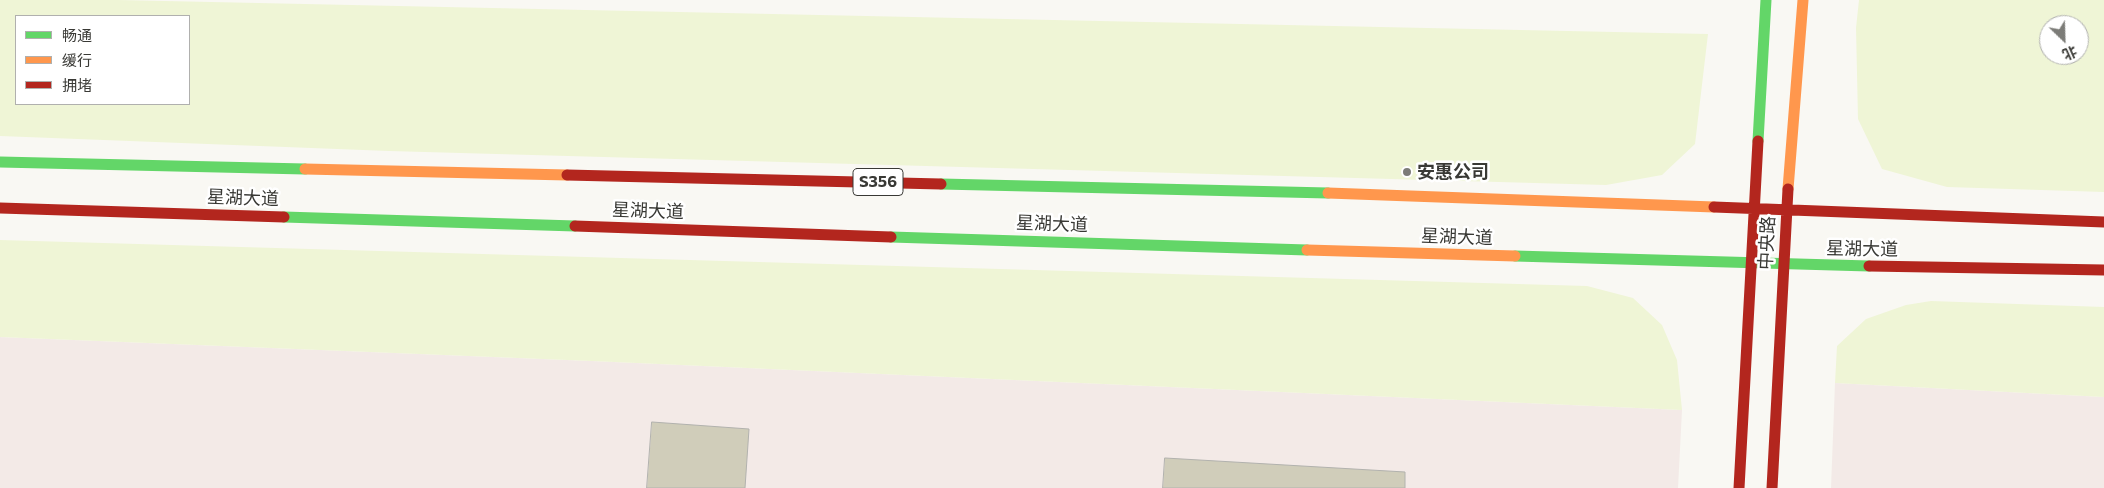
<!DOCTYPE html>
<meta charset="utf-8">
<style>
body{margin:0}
#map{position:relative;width:2104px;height:488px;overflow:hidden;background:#f9f8f3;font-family:Commissioner,"Noto Sans SC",sans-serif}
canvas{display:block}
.legend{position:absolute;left:15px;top:15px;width:175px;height:90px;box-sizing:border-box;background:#fff;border:1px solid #b0b0ae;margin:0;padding:6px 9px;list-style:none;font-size:15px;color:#393935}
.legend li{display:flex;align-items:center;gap:10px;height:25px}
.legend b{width:25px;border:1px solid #b0b0ae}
.north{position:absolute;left:2039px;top:15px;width:50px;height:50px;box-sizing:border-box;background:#fff;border:1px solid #b0b0ae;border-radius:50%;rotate:156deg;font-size:14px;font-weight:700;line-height:20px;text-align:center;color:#393935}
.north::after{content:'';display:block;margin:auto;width:18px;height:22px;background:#7c7c78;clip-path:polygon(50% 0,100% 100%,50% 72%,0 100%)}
</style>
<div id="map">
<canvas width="2104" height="488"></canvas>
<ul class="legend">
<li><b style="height:6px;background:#63d668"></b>畅通</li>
<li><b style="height:6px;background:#ff974d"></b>缓行</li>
<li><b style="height:6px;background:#b3261e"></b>拥堵</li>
</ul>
<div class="north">北</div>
</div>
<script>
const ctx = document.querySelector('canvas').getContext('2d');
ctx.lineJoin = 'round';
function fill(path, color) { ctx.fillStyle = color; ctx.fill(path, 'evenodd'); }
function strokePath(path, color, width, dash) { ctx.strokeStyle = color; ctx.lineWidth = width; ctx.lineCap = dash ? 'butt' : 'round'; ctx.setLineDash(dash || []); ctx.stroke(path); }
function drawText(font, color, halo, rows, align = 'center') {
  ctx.font = font + ' Commissioner,"Noto Sans SC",sans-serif'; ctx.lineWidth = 5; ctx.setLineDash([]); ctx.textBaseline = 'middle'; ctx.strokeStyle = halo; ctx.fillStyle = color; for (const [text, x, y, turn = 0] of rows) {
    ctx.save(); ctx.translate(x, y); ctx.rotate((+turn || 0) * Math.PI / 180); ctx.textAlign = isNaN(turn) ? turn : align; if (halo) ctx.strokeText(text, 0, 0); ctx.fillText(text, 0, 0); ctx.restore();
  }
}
const industrial = new Path2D(`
 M0,337L592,361L1682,410L1678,488H0Z
 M1835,383L2104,397V488H1831Z`);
const green = new Path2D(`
 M0,0H118L1708,34L1695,144L1662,175L1606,185L389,151L0,136ZM189,16V104H16V16Z
 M1859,0H2104V192L1947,187L1882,169L1858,119L1856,28ZM2049,25H2079V55H2049Z
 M0,240L1587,286L1633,298L1662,325L1677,360L1682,410L592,361L0,337Z
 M1931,301L2104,307V397L1835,383L1837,346L1866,319L1906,305Z`);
const building = new Path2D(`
 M652,422L749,429L745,488H647Z
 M1165,458L1405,472V488H1163Z`);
const fast = new Path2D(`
 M1758,141L1766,0
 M0,162L305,169
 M941,184L1328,193
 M284,217L575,226
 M891,237L1307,250
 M1515,256L1869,266`);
const slow = new Path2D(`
 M305,169L567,175
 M1788,189L1803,0
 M1328,193L1714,207
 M1307,250L1515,256`);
const jam = new Path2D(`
 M567,175L941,184
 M1714,207L2104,222
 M0,208L284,217
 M575,226L891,237
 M1869,266L2104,270
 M1739,488L1758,141
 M1772,488L1788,189`);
const markers = [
 [1407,172,5,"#7c7c78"]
];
const shields = [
 [878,182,50]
];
const shieldNames = [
 ["S356",878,182]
];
const poiNames = [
 ["安惠公司",1417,172]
];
const streetNames = [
 ["星湖大道",243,198,2],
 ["星湖大道",648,211,2],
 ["星湖大道",1052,224,2],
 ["星湖大道",1457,237,2],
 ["中央路",1767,243,-87],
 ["星湖大道",1862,249,1]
];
fill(industrial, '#f3eae7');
fill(green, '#eff5d6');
fill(building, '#d0cdba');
strokePath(building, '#b2b2ae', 1);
strokePath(fast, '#63d668', 11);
strokePath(slow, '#ff974d', 11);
strokePath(jam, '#b3261e', 11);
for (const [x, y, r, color] of markers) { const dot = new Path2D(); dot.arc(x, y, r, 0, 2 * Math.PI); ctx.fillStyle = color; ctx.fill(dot); strokePath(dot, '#fff', 2); }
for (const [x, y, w] of shields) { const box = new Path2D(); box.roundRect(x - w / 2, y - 13.5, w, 27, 4); ctx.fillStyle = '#fff'; ctx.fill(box); strokePath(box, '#393935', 1); }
drawText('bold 16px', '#393935', null, shieldNames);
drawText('bold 18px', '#393935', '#fff', poiNames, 'left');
drawText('18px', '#393935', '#fff', streetNames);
</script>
